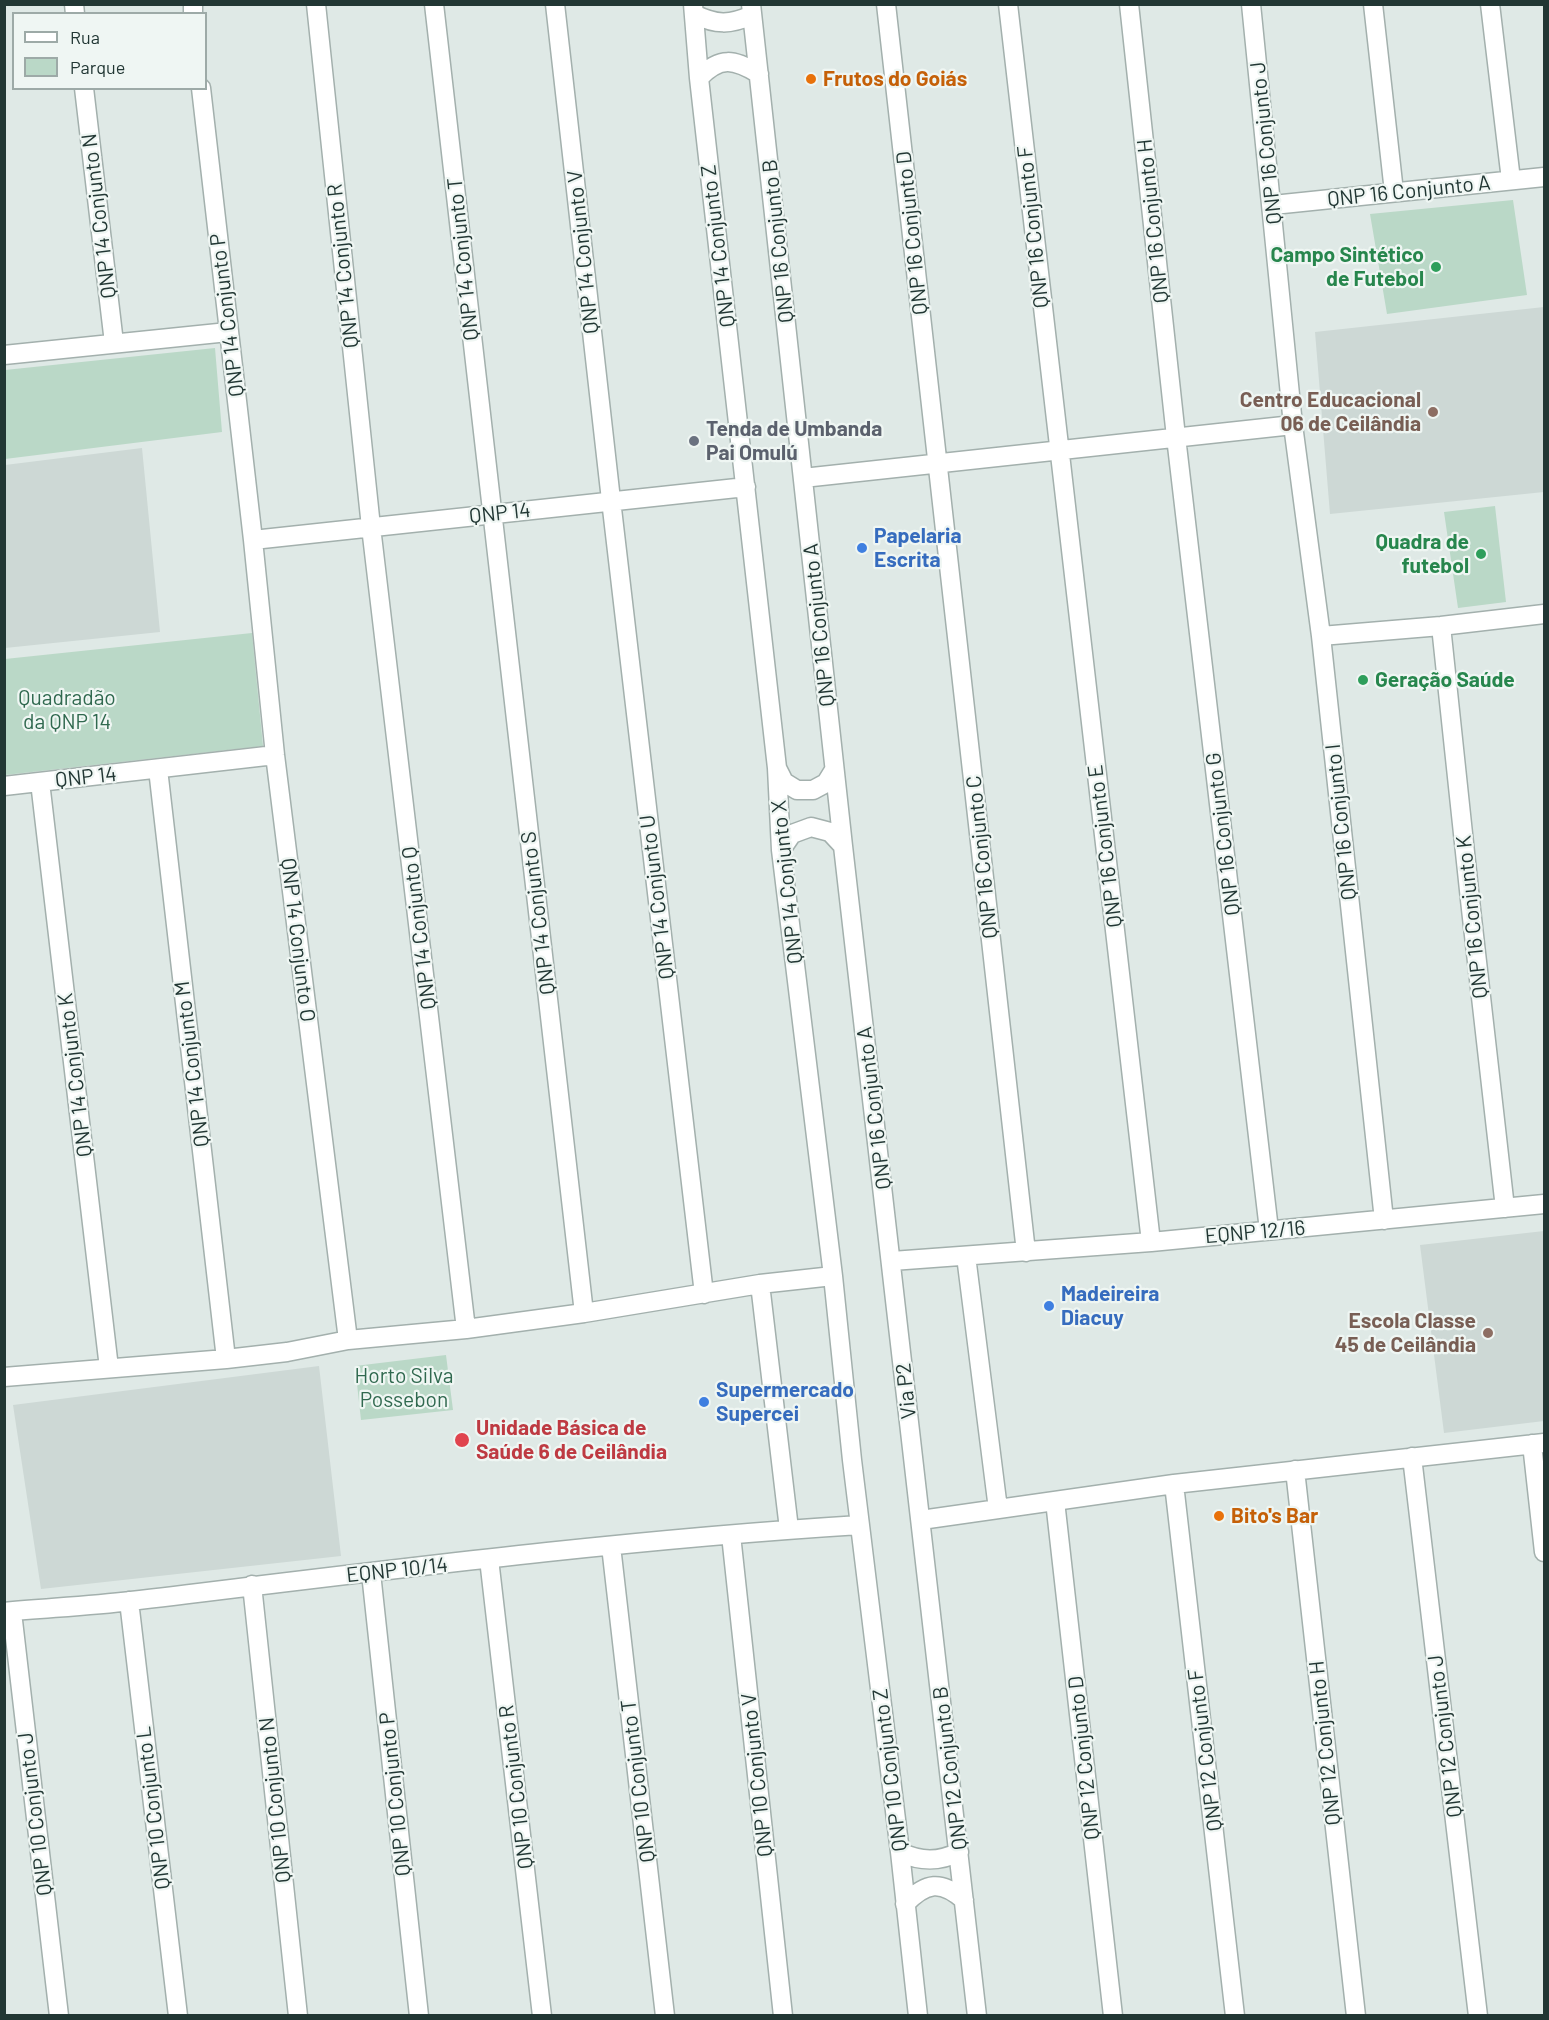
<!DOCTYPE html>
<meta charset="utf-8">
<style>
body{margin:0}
#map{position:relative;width:1549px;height:2020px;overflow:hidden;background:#dfe9e6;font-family:Barlow,sans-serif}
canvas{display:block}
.frame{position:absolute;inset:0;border:6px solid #223734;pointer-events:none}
.legend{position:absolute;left:12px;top:12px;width:195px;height:78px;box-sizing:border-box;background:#eff6f3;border:2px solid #9daaa7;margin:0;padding:8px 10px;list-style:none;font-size:18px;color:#223734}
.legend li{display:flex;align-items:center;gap:12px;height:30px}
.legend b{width:30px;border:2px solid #9daaa7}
</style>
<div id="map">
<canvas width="1549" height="2020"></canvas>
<div class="frame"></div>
<ul class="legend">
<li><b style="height:8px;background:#fff"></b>Rua</li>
<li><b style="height:16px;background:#bad8c7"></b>Parque</li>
</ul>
</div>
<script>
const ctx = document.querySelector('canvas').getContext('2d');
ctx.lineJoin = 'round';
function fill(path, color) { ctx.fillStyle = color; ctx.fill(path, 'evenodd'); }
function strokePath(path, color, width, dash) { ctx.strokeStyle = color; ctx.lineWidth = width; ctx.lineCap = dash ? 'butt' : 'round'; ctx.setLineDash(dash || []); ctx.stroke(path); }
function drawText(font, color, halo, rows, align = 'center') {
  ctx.font = font + ' Barlow,sans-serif'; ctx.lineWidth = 4.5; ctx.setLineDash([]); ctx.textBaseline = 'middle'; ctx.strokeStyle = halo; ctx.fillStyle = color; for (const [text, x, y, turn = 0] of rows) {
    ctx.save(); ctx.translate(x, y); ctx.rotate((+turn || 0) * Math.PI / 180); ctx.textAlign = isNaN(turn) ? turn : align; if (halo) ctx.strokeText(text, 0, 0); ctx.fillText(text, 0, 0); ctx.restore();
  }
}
const built = new Path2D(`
 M1544,307V492L1330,514L1315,332Z
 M142,448L160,632L5,648V465Z
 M1544,1231V1421L1444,1433L1420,1245Z
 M319,1366L341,1556L41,1589L13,1405Z`);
const green = new Path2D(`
 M1513,200L1527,295L1387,314L1370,214Z
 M215,348L222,432L5,459V370Z
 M1495,506L1506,602L1458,608L1444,512Z
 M252,633L263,746L5,775V659Z
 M446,1355L453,1410L361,1420L355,1366Z`);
const minor = new Path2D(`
 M74,4L75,14
 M193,4V14
 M316,4L371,527L466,1329
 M434,4L584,1313
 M555,4L611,500L704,1294
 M693,4L699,78L777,768L781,850L833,1276L852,1460L900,1852L918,2016
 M751,4L843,846L977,2016
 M886,4L1026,1252
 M1008,4L1151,1242
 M1129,4L1176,437L1269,1230
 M1251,4L1293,425L1321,636L1384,1220
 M1373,4L1394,192
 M1490,4L1511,180
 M694,14C716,25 730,25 752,15
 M699,78C720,56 734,59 759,74
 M84,88L114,343
 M201,88L253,540L275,755L348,1340
 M1273,205L1544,177
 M4,355L228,332
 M803,478L1293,425
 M253,540L746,487
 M1441,626L1471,909L1505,1208
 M1321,636L1441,626L1544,614
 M777,768L784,782L797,790H813L826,783L834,770
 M158,769L226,1359
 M40,782L109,1368
 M4,786L275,755
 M781,850L792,834L811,827L830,832L843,846
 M966,1256L998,1509
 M892,1261L1151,1242L1544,1204
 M760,1284L789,1529
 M4,1377L226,1359L287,1352L348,1340L466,1329L584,1313L760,1284L833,1276
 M1532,1444L1544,1552
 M1412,1457L1478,2016
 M1295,1470L1356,2016
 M1174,1484L1235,2016
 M1055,1501L1113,2016
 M921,1520L1174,1484L1544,1443
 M731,1535L783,2016
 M611,1546L665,2016
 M489,1559L542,2016
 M371,1573L419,2016
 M252,1585L298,2016
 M129,1601L178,2016
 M4,1612C46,1608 89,1606 131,1601C373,1572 616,1540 860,1525
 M12,1612L59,2016
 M900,1852C921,1862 939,1862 959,1852
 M905,1904C926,1882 941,1880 964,1900`);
const markers = [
 [811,79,6,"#e8710a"],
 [1436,267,6,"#2e9e5b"],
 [1433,412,6,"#8d6e63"],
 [694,441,6,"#6b7280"],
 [862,548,6,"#3f7fe0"],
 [1481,554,6,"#2e9e5b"],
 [1363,680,6,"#2e9e5b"],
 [1049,1306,6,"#3f7fe0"],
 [1488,1333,6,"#8d6e63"],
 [704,1402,6,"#3f7fe0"],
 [462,1440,8,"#e0444e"],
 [1219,1516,6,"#e8710a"]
];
const foodNames = [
 ["Frutos do Goiás",823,79],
 ["Bito's Bar",1231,1516]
];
const streetNames = [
 ["QNP 16 Conjunto J",1266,143,-96],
 ["QNP 16 Conjunto A",1409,191,-6],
 ["QNP 14 Conjunto N",99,216,-97],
 ["QNP 16 Conjunto H",1153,221,-96],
 ["QNP 16 Conjunto F",1033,227,-96],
 ["QNP 16 Conjunto D",912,233,-96],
 ["QNP 16 Conjunto B",778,241,-96],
 ["QNP 14 Conjunto Z",718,246,-97],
 ["QNP 14 Conjunto V",583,252,-96],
 ["QNP 14 Conjunto T",463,259,-96],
 ["QNP 14 Conjunto R",343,266,-96],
 ["QNP 14 Conjunto P",227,315,-97],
 ["QNP 14",500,513,-6],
 ["QNP 16 Conjunto A",819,625,-96],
 ["QNP 14",86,777,-6],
 ["QNP 16 Conjunto I",1341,822,-96],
 ["QNP 16 Conjunto G",1223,834,-97],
 ["QNP 16 Conjunto E",1105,846,-97],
 ["QNP 16 Conjunto C",982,857,-96],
 ["QNP 14 Conjunto X",787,882,-96],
 ["QNP 14 Conjunto U",657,897,-97],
 ["QNP 14 Conjunto S",538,913,-97],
 ["QNP 16 Conjunto K",1472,917,-96],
 ["QNP 14 Conjunto Q",419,928,-97],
 ["QNP 14 Conjunto O",298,940,83],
 ["QNP 14 Conjunto M",192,1064,-97],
 ["QNP 14 Conjunto K",75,1075,-97],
 ["QNP 16 Conjunto A",874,1108,-97],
 ["EQNP 12/16",1255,1232,-5],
 ["Via P2",906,1391,-96],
 ["EQNP 10/14",397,1570,-6],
 ["QNP 12 Conjunto J",1445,1736,-97],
 ["QNP 12 Conjunto H",1325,1743,-96],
 ["QNP 12 Conjunto F",1205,1750,-97],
 ["QNP 12 Conjunto D",1084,1758,-96],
 ["QNP 12 Conjunto B",950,1768,-97],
 ["QNP 10 Conjunto Z",890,1770,-97],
 ["QNP 10 Conjunto V",757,1775,-96],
 ["QNP 10 Conjunto T",638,1781,-97],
 ["QNP 10 Conjunto R",516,1787,-97],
 ["QNP 10 Conjunto P",395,1794,-96],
 ["QNP 10 Conjunto N",275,1800,-96],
 ["QNP 10 Conjunto L",153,1808,-97],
 ["QNP 10 Conjunto J",35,1814,-97]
];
const leisureNames = [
 ["Campo Sintético",1424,255],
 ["de Futebol",1424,279],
 ["Quadra de",1469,542],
 ["futebol",1469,566],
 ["Geração Saúde",1375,680,"left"]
];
const educationNames = [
 ["Centro Educacional",1421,400],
 ["06 de Ceilândia",1421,424],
 ["Escola Classe",1476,1321],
 ["45 de Ceilândia",1476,1345]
];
const worshipNames = [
 ["Tenda de Umbanda",706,429],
 ["Pai Omulú",706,453]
];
const shopNames = [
 ["Papelaria",874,536],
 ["Escrita",874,560],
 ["Madeireira",1061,1294],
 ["Diacuy",1061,1318],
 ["Supermercado",716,1390],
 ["Supercei",716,1414]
];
const parkNames = [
 ["Quadradão",67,698],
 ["da QNP 14",67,722],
 ["Horto Silva",404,1376],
 ["Possebon",404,1400]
];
const healthNames = [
 ["Unidade Básica de",476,1428],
 ["Saúde 6 de Ceilândia",476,1452]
];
fill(built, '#cdd8d5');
fill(green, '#bad8c7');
strokePath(minor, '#a3b0ad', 21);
strokePath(minor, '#fff', 18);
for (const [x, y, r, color] of markers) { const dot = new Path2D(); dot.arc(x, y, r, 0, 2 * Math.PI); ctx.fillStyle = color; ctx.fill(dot); strokePath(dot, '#eff6f3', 2); }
drawText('bold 21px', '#c56008', '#eff6f3', foodNames, 'left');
drawText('21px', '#223734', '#eff6f3', streetNames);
drawText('bold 21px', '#27864d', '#eff6f3', leisureNames, 'right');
drawText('bold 21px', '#785e54', '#eff6f3', educationNames, 'right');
drawText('bold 21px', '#5b616d', '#eff6f3', worshipNames, 'left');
drawText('bold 21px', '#366cbe', '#eff6f3', shopNames, 'left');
drawText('21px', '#30694f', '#eff6f3', parkNames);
drawText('bold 21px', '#be3a42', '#eff6f3', healthNames, 'left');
</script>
